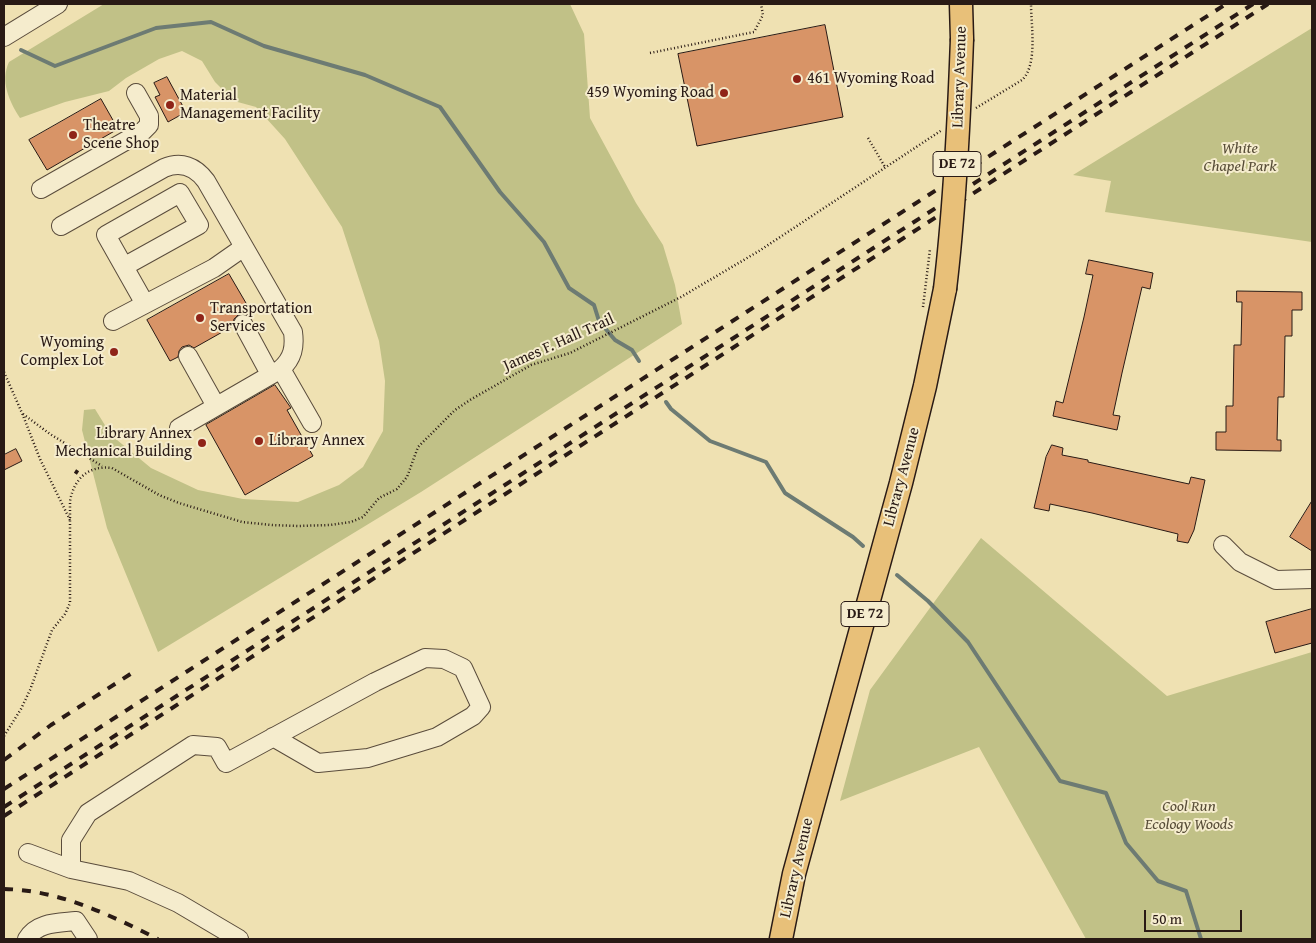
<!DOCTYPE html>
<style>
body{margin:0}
#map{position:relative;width:1316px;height:943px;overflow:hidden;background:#efe1b2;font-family:"Gentium Book Plus",serif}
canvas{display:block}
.frame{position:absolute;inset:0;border:5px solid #291a15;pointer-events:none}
.scale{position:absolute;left:1144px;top:910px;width:98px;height:22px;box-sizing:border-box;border:2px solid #291a15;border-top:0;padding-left:6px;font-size:15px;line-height:18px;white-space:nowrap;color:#291a15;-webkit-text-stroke:4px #f5eccd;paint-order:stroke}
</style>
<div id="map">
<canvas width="1316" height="943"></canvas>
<div class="frame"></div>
<div class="scale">50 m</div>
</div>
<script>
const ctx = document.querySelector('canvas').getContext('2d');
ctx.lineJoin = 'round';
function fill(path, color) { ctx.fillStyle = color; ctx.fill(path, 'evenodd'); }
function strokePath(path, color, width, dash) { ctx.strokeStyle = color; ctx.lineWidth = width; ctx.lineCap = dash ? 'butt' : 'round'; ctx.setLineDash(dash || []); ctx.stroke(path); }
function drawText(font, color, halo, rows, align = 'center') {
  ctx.font = font + ' "Gentium Book Plus",serif'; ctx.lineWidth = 4; ctx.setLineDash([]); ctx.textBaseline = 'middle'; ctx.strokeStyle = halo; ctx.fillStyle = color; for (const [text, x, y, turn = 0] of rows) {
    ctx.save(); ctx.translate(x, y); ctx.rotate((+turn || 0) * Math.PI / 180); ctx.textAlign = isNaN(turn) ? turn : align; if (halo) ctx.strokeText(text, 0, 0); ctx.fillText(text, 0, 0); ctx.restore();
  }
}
const green = new Path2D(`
 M104,4H570L584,34L590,118L636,203L663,245L675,285L682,324L421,492L158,652L107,528L82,430L84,410L95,409L111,435L151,468L198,490L243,499L298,502L339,485L363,467L383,431L385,381L379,341L342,227L285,139L256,107L234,101L215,82L202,61L182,51L159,59L126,78L109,91L65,102L20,118C9,101 0,81 9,62Z
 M1312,28V242L1105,212L1111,181L1073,175Z
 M981,538L1167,696L1312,652V939H1086L979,747L840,801L870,690Z`);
const stream = new Path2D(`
 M21,50L55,66L156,28L211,22L264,46L365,75L440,107L500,192L544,242L569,288L594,305L599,321L615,340L632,350L639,361
 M666,402L671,409L710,441L766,462L785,493L853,537L863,546
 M897,575L928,601L968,642L1060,781L1106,793L1126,843L1158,881L1186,891L1201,939`);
const building = new Path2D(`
 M825,25L843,117L697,146L678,54Z
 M167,77L186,112L168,122L155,97L160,95L154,83Z
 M101,99L118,129L47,170L29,140Z
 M1089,260L1153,273L1150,289L1142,287L1122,373L1113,415L1120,416L1117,430L1053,416L1056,401L1063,403L1084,317L1093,275L1086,274Z
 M229,274L253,315L250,316L244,313L238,315L234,319L233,326L194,348L189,345L182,347L179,351L178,357L170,361L147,320Z
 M1237,291L1302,292V310H1292V336H1285L1284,397H1278L1277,440H1281V451L1216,450V432H1226V406H1233L1234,345H1241L1242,302H1237Z
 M275,385L291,408L287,410L313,456L245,495L206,425Z
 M1052,445L1063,448L1062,455L1088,460V462L1189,484L1191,477L1205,480L1194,530L1188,543L1177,541L1178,534L1092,513L1050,504L1049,511L1034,508L1046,457Z
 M16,449L22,461L4,470V455Z
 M1312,501V551L1290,537Z
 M1312,609V643L1275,653L1266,622Z`);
const path = new Path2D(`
 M650,53L754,32L763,15L761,4
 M976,108L1022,80C1038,65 1031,25 1031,4
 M868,138L885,167
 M4,372L22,413L40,459L70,520
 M23,414L50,434L102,466
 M4,736L21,709L30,690L52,630L65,614L70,603V501C74,479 88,465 112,468L159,495L179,503L242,522L272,525L298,526L330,525L351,522L363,517L379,498L397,489L407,477L418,447L455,410L470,400L531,365L570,353L681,297L759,251L942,130`);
const minor = new Path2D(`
 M4,37L58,4
 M41,189L143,131L149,125V116L136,93
 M61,226L164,168C181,161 195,166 206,181L293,332C295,347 293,358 281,369L179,428
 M125,266L199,225L180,193L106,235L145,304
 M113,321L214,268L244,247
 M243,324L270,374
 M188,356L216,406
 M281,369L312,423
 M1223,545L1240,562L1276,580L1312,579
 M28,853L71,869L129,881L178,903L239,939
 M71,869V840L88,813L193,745L217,747L226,763L375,682L425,658L444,659L463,668L481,707L473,716L437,737L368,758L318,763L273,737
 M27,939C37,922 58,923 76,921L88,939`);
const major = new Path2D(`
 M961,4L962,39
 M781,939L794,874L901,483L925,386L945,289`);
const rail = new Path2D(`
 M75,471L78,473
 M4,760L51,725L132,673
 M4,789L1226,4
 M4,807L1253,4
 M4,816L1268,4
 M4,889C59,890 110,915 158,939`);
const pathBridge = new Path2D(`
 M923,307L930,249`);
const majorBridge = new Path2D(`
 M945,289C955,206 959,122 962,39`);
const markers = [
 [797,79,5,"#8f2418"],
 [724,93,5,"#8f2418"],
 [170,105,5,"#8f2418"],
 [73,135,5,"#8f2418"],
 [200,318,5,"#8f2418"],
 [114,352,5,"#8f2418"],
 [259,441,5,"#8f2418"],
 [202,443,5,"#8f2418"]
];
const shields = [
 [957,164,48],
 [865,614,48]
];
const shieldNames = [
 ["DE 72",957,164],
 ["DE 72",865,614]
];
const streetNames = [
 ["Library Avenue",960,77,-88],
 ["James F. Hall Trail",559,343,-24],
 ["Library Avenue",902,477,-75],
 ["Library Avenue",797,868,-77]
];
const poiNames = [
 ["461 Wyoming Road",807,79],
 ["459 Wyoming Road",714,93,"right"],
 ["Material",180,96],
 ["Management Facility",180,114],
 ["Theatre",83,126],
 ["Scene Shop",83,144],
 ["Transportation",210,309],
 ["Services",210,327],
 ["Wyoming",104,343,"right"],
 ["Complex Lot",104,361,"right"],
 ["Library Annex",192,434,"right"],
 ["Mechanical Building",192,452,"right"],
 ["Library Annex",269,441]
];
const parkNames = [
 ["White",1240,149],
 ["Chapel Park",1240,167],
 ["Cool Run",1189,807],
 ["Ecology Woods",1189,825]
];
fill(green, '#c1c187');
strokePath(stream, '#6d7b73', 4);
fill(building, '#d89467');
strokePath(building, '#291a15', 1);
strokePath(minor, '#5a4c3c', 20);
strokePath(major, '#291a15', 25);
strokePath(path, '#291a15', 2.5, [1, 2.5]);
strokePath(minor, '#f5eccd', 18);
strokePath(major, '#e8c079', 22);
strokePath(rail, '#291a15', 4, [9, 9]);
strokePath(majorBridge, '#291a15', 25, []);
strokePath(pathBridge, '#291a15', 2.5, [1, 2.5]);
strokePath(majorBridge, '#e8c079', 22);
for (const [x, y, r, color] of markers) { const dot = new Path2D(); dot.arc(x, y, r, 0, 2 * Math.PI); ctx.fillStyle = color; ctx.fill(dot); strokePath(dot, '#f5eccd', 2); }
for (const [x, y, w] of shields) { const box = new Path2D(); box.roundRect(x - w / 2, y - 12.5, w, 25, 4); ctx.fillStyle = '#f5eccd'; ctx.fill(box); strokePath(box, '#291a15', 1); }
drawText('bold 15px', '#291a15', null, shieldNames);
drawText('16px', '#291a15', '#f5eccd', streetNames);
drawText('16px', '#291a15', '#f5eccd', poiNames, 'left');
drawText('italic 16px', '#574c37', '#f5eccd', parkNames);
</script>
